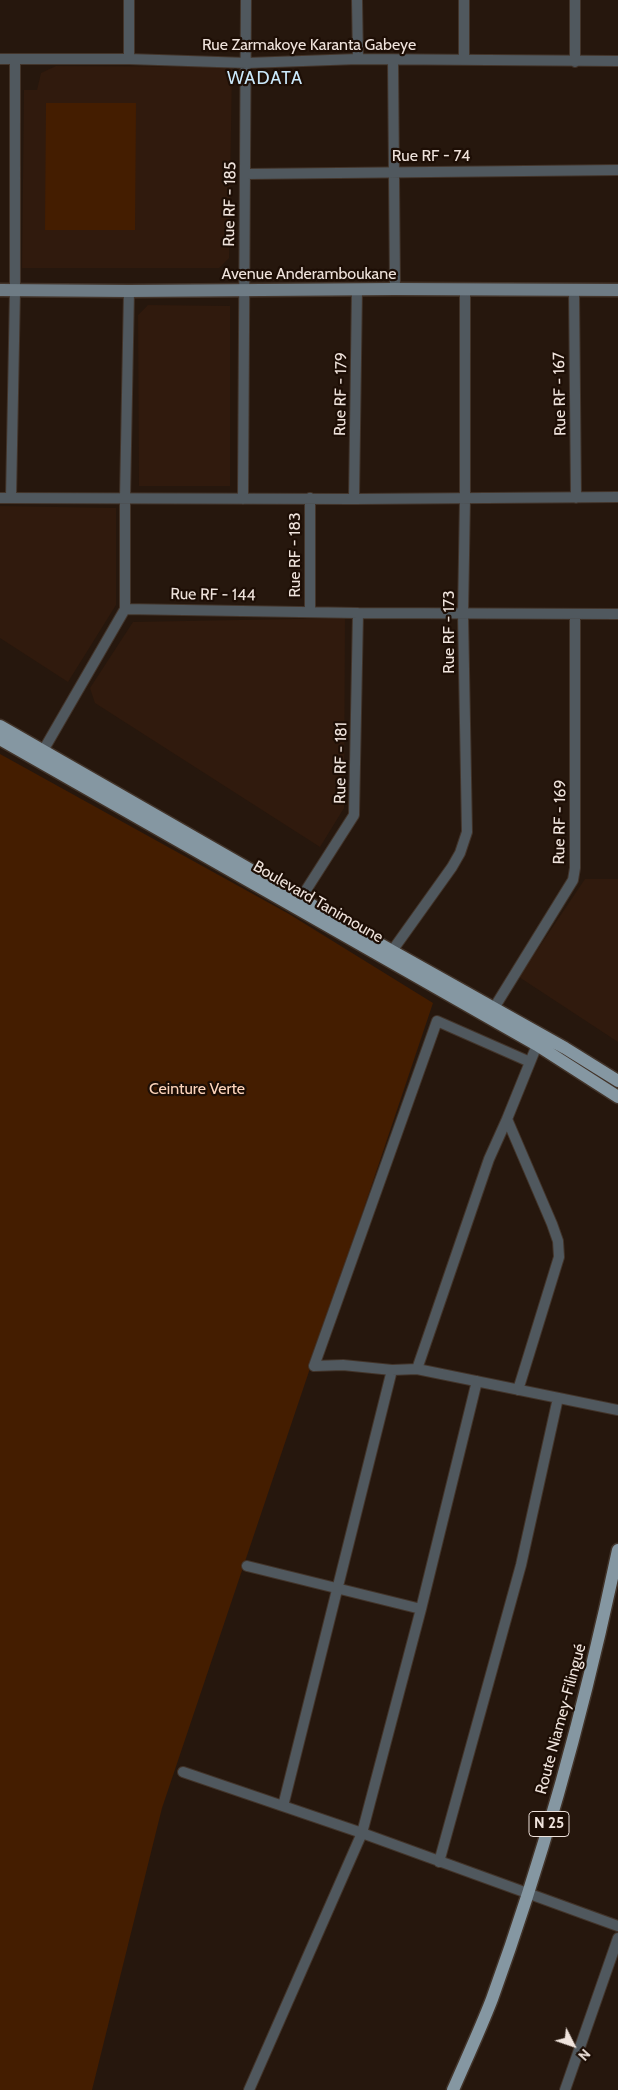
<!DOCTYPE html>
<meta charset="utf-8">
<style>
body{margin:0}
#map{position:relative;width:618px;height:2090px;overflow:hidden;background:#26170d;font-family:Cabin,sans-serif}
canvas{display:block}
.north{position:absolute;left:548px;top:2020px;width:50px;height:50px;-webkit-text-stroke:4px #1d0e05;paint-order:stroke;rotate:131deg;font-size:14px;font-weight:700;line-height:20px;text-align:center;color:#efe3dc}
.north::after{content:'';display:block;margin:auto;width:18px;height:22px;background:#efe3dc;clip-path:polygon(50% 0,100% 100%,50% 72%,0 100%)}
</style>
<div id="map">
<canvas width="618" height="2090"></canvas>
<div class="north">N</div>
</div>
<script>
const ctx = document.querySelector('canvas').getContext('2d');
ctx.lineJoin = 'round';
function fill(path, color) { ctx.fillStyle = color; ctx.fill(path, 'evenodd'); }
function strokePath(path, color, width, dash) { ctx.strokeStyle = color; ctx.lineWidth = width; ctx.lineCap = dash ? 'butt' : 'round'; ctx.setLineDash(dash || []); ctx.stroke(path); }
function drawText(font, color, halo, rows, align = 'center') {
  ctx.font = font + ' Cabin,sans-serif'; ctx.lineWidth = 4.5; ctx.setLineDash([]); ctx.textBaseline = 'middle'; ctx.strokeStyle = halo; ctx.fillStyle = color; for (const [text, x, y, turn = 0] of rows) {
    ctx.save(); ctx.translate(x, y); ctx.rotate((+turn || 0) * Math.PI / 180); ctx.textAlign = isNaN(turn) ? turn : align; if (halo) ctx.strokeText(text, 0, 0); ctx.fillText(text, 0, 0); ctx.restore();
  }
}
const built = new Path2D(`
 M56,66L232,67L229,258L219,268H22L24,90H37L41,73Z
 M148,305L230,306V486H139L138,315Z
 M0,506L116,508V605L68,682L0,638Z
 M345,618L344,808L320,847L95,703L90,688L133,622Z
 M585,879H618V1042L519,977Z`);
const green = new Path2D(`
 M46,103H136L135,230H45Z
 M0,754L289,914L433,1003L162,1808L92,2090H0Z`);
const street = new Path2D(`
 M129,0V59
 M357,0L358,59
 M575,0V62
 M0,59H129L247,63L358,59L618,61
 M393,60L395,289
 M464,60V0
 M245,174L618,170
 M574,290L576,498
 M129,291L125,498V609L358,613L618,614
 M0,498L354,499L618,497
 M11,498L15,290V59
 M310,498V612
 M243,499L246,0
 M354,499L357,289
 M40,756L125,609
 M301,898L354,815L358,613
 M392,951L452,867L460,853L467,832L463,614L465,498V289
 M494,1008L573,880L575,868V614
 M530,1062L437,1021L314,1366L343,1365L392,1370L417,1369L618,1410
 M507,1119L552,1224L558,1241L559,1257L518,1390
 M417,1369L489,1159L507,1119L537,1045
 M247,1566L421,1609
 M183,1772L362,1833L618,1926
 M283,1806L392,1370
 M439,1862L521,1565L558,1398
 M249,2090L362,1833L421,1609L477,1381
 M565,2090L618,1938`);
const secondary = new Path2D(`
 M0,290L129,291L395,289L618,290`);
const primary = new Path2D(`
 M0,726L392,951L565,1048L618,1081
 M0,739L537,1045L618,1097
 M453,2090C466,2060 480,2030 492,1999C545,1853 586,1703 618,1550`);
const shields = [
 [549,1824,40]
];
const shieldNames = [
 ["N 25",549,1824]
];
const streetNames = [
 ["Rue Zarmakoye Karanta Gabeye",309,45],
 ["Rue RF - 74",431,156],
 ["Rue RF - 185",230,204,-89],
 ["Avenue Anderamboukane",309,274],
 ["Rue RF - 179",341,394,-89],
 ["Rue RF - 167",560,394,-91],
 ["Rue RF - 183",295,555,-90],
 ["Rue RF - 144",213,595,1],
 ["Rue RF - 173",449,632,-90],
 ["Rue RF - 181",341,763,-89],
 ["Rue RF - 169",560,822,-89],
 ["Boulevard Tanimoune",318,902,30],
 ["Route Niamey-Filingué",561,1719,-75]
];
const parkNames = [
 ["Ceinture Verte",197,1089]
];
const neighbourhoodNames = [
 ["WADATA",265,79]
];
fill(built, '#301a0d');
fill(green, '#441d00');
strokePath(street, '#42342a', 12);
strokePath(secondary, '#42342a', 15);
strokePath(primary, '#42342a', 15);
strokePath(street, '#50585e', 10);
strokePath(secondary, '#6e7b84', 12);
strokePath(primary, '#8597a2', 12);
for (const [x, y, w] of shields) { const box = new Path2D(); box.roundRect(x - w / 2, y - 12.5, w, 25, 4); ctx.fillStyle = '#1d0e05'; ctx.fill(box); strokePath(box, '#efe3dc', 1); }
drawText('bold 15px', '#efe3dc', null, shieldNames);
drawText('16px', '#efe3dc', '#1d0e05', streetNames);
drawText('16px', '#fdd4bb', '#1d0e05', parkNames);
ctx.letterSpacing = '1px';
drawText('18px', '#cbe9fb', '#1d0e05', neighbourhoodNames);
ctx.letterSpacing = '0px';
</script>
